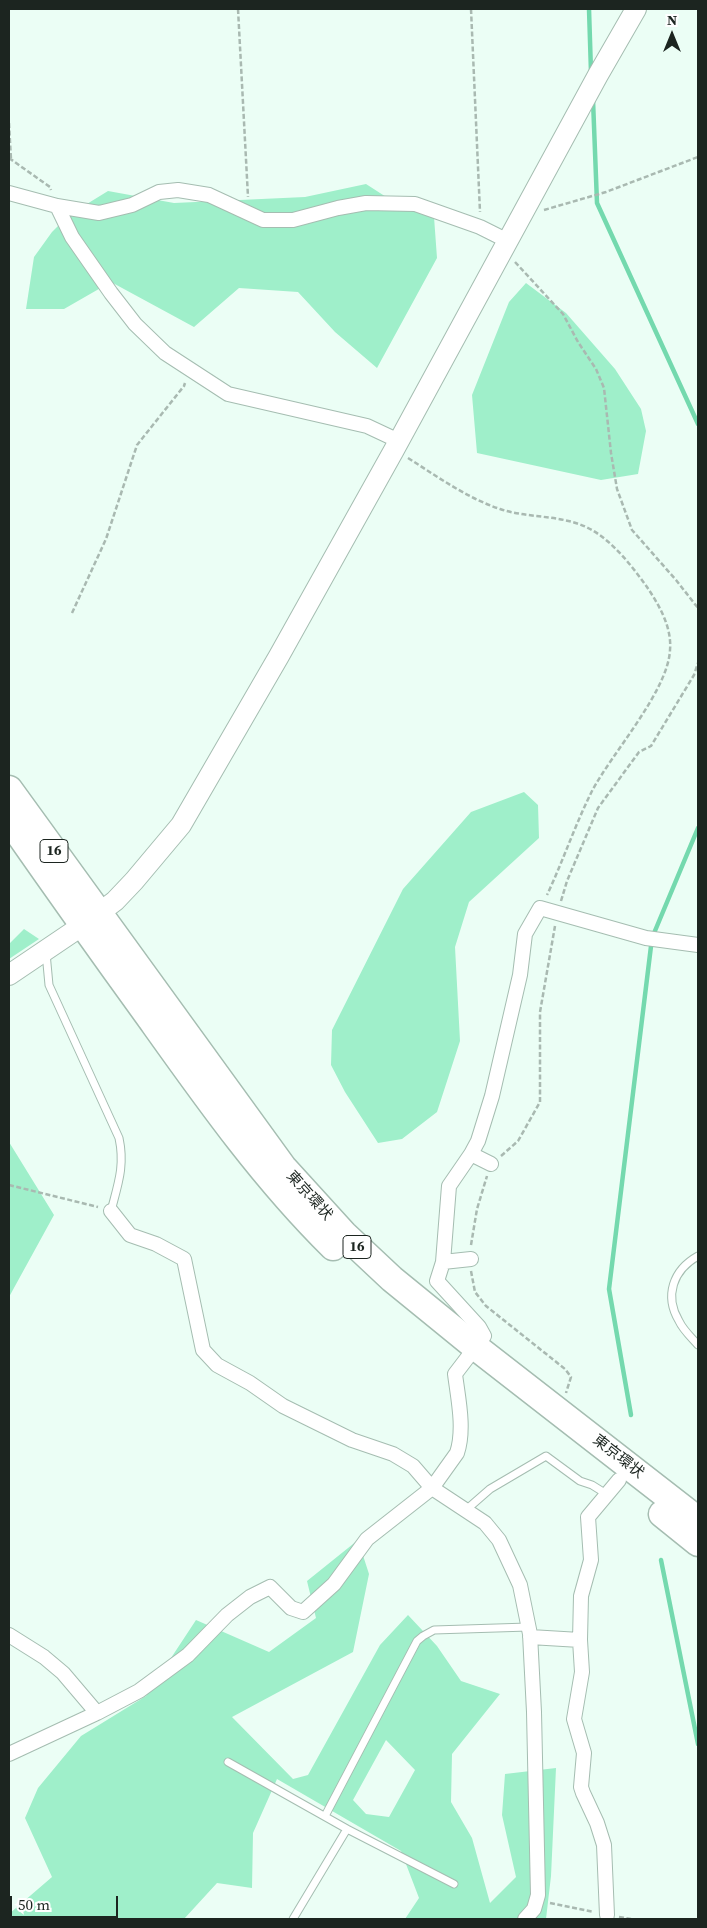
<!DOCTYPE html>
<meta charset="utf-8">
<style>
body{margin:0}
#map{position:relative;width:707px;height:1928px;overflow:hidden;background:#ebfef5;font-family:"Source Serif 4",serif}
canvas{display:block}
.frame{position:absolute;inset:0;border:10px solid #1c2520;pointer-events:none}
.north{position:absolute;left:647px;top:10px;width:50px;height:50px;-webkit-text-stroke:4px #fff;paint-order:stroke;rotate:0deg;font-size:14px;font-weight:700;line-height:20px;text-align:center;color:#1c2520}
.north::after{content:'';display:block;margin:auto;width:18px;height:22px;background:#1c2520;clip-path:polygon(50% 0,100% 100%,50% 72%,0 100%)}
.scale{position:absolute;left:10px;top:1896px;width:108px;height:22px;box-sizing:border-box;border:2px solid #1c2520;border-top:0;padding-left:6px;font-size:15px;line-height:18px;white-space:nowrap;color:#1c2520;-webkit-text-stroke:4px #fff;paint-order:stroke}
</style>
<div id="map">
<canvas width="707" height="1928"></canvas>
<div class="frame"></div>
<div class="north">N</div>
<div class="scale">50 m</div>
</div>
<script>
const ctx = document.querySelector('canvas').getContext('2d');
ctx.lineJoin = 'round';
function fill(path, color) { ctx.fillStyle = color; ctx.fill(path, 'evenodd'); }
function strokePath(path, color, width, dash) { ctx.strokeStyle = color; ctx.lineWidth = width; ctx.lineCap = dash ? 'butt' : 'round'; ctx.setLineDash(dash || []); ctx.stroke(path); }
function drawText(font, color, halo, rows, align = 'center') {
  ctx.font = font + ' "Source Serif 4","Noto Sans JP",serif'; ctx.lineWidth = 4; ctx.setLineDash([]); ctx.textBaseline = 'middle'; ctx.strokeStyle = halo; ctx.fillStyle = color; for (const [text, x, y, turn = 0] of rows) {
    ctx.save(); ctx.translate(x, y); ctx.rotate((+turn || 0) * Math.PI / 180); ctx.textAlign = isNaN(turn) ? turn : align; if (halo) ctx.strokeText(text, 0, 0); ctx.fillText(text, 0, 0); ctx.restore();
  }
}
const green = new Path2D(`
 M366,184L394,202L434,217L437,258L377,368L335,332L298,292L239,288L194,327L111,282L64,309H26L34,257L52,232L69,215L108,191L174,203L305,197Z
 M526,283L566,313L615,369L641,409L646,431L638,474L601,480L477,453L472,395L509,302Z
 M524,792L538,805L539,838L469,902L455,947L460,1041L437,1112L402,1139L378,1143L345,1092L331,1065L332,1030L403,889L471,812Z
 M24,929L39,939L9,959V944Z
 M9,1142L54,1215L9,1297Z
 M358,1540L369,1574L353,1652L232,1717L293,1779L308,1775L380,1645L408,1615L437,1646L461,1681L500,1694L452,1754L451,1802L472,1838L490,1903L516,1877L502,1815L505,1774L556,1768L551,1876L546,1919H405L419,1898L401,1851L277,1779L253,1833L252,1888L217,1883L184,1919H9V1914L52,1877L25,1818L38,1788L81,1736L146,1696L196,1620L269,1652L316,1618L307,1581ZM386,1740L415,1770L389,1817L366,1814L353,1800Z`);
const stream = new Path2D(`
 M589,9L591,72
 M593,100L597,203L698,424
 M631,1415L609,1289L652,938L698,828
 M661,1560L698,1744`);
const path = new Path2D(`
 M238,9L248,197
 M471,9L480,212
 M9,123L11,159
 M9,158L50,187L51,190
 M544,210L606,192L698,157
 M515,262L563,314L578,342L596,369L604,388L611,453L617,489L632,530L676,580L698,608
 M408,458C438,477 467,498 500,509C530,519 564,514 592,530C614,543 632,566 647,587C659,605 672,627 670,650C668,691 612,753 592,791C575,825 563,861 547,895
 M72,613L106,539L137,445L184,386L185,383
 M561,901L567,881L598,808L639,752L651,746L694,675L698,663
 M501,1156L518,1141L540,1102V1012L555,926
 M9,1185L98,1207
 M471,1245L477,1209L487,1176
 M471,1271L475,1292L486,1306L565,1369L571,1377L566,1393
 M550,1903L594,1912
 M619,1917L631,1919`);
const lane = new Path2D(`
 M46,953L49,985L119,1138C125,1166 118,1184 111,1211
 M698,1256C673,1270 664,1296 679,1321C683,1330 692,1338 698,1345
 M466,1510L490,1489L546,1456L580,1481L592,1485L608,1495
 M228,1762L347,1829L454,1884
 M325,1816L417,1641L423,1636L434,1630L528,1627
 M293,1919L347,1829`);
const street = new Path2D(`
 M9,193L57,206L72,237L111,293L135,324L165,353L228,394L367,426L399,441
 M57,206L99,213L132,205L159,192L178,190L209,195L263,220H293L338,208L366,203L415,204L480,227L508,241
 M471,1154L491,1164
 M111,1211L130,1235L156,1244L184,1259L203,1350L217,1365L250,1383L283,1406L352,1440L393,1454L413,1466L432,1488L485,1523L499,1540L520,1585L530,1634L534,1712L538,1895L534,1909L525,1919
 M443,1262L449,1186L471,1154L478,1141L492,1096L520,975L525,934L540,908L646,938L698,945
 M9,1635L44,1657L63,1673L97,1713
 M530,1637L580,1640
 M9,1754L97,1713L139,1691L188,1655L227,1615L250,1597L270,1587L291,1608L303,1612L334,1584L367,1539L432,1488L457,1453C465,1429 458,1398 455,1374L484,1336L479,1327L437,1281L443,1262L471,1259
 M607,1915L604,1845L597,1823L583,1793L581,1787L584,1753L574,1719L582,1672L580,1640L581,1596L591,1560L588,1517L619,1480`);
const secondary = new Path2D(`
 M9,975L83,925L115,901L134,881L181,825L279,656L394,450L598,75L636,9`);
const highway = new Path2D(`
 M9,789L283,1167L344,1234L392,1279L473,1345L698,1520
 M9,820C55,886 102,952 149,1017C206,1097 263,1178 333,1247
 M662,1514L698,1543`);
const shields = [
 [54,851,28],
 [357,1247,28]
];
const shieldNames = [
 ["16",54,851],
 ["16",357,1247]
];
const streetNames = [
 ["東京環状",309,1196,48],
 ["東京環状",618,1457,38]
];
fill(green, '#9fefca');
strokePath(stream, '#74d9ae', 4.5);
strokePath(lane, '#a5bdb1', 9);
strokePath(street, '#a5bdb1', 16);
strokePath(secondary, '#a5bdb1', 22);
strokePath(highway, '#a5bdb1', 29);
strokePath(path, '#a9b9b1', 2.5, [5, 2.5]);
strokePath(lane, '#fff', 7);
strokePath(street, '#fff', 14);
strokePath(secondary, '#fff', 20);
strokePath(highway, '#fff', 26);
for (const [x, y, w] of shields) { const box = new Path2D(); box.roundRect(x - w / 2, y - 11.5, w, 23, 4); ctx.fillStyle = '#fff'; ctx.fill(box); strokePath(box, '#1c2520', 1); }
drawText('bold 14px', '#1c2520', null, shieldNames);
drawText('15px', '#1c2520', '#fff', streetNames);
</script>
